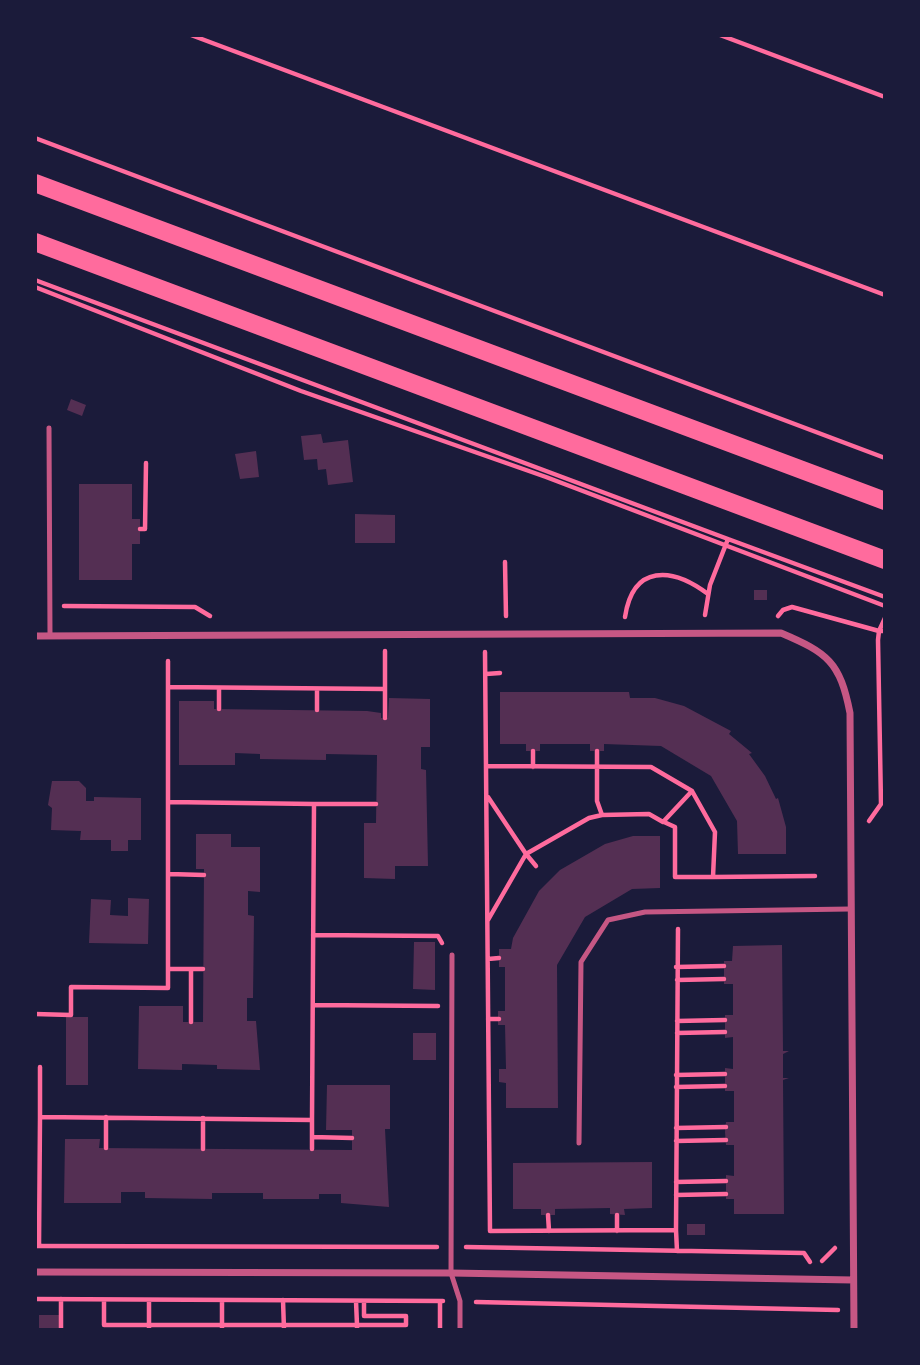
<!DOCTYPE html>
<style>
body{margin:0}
#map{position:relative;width:920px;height:1365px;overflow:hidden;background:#1b1b3a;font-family:Inter,sans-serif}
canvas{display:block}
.frame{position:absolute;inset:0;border:37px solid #1b1b3a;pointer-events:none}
</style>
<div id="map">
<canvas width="920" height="1365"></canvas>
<div class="frame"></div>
</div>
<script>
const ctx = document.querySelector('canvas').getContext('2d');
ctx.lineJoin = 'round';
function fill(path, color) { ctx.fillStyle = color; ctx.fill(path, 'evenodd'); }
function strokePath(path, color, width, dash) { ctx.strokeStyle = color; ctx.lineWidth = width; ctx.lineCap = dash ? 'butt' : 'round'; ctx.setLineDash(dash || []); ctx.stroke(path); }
const building = new Path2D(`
 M71,399L86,405L82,416L67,410Z
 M321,434L323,443L348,440L353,482L328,485L326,469L318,470L317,459L304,460L301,436Z
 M256,451L259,477L240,479L235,454Z
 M79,484H132V519H140V544H132V580H79Z
 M355,514L395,515V543H355Z
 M754,590H767V600H754Z
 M500,692H629L630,698H655L684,706L731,731L729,734L752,753L749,754L765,776L776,799L778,798L786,827V854H738L737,821L711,776L661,746L604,744V751H590V744H540V751H526V744H500Z
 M389,698L430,699V747H421V769L426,770L428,866H395V879L364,878V823H376L377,755L326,754V760L260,759V754L235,753V765H179V701H214V709L367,711L381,713V718H388Z
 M52,781H79L86,788V801H94V797L141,798V840H128V851H111V840H80L81,831L51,830L52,808L48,805Z
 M196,834H231V847H260V892L248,891V915L254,916L253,998H247V1021H256L260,1070L217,1069V1065L182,1064V1070L138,1069L139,1006H183V1022H203L204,869H196Z
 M633,836H660V888L632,889L585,917L557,965L558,1108H506V1083L499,1082V1069H506L505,1025H498V1011H505V967H499V949H511L513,938L539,891L560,870L605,844Z
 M128,898L149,899L148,944L89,943L91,899L111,900L110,915L128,916Z
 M414,942H435V990L413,989Z
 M782,945L783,1051H789L783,1054V1078H789L783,1080L784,1214H734V1199H726V1175L734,1176V1145H726L725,1132L726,1122H734V1091H725V1068L733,1069V1037L725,1038V1015H733V984H724V961H732L733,946Z
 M66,1017H88V1085H66Z
 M413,1033H436V1060H413Z
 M327,1085H390V1129H385L389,1207L341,1203V1194H319V1199H263V1193H212V1199L145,1198V1192H121V1203H64L65,1139H100L99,1148L352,1150V1130H326Z
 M652,1162V1208L624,1209L625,1215L610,1214V1208L555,1209V1215H541V1209H513V1163Z
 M687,1224H705V1235H687Z
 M39,1315H60L59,1330H39Z`);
const path = new Path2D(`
 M191,35L885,295
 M720,35L885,97
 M35,138L885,458
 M35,280L728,539L710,585L705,615
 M35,287L301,391L546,477L885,606
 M140,529H145L146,463
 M728,539L885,597
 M505,562L506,616
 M64,606L195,607L210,616
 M778,616L783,610L792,607L879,631L885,618
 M625,617C633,564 672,567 708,594
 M485,652L490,1231L676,1230L678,929
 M486,674L500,673
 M168,687L385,689V651
 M385,689V718
 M219,709V688
 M317,710V689
 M533,751V767
 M597,751V801L602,815L649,814L663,822L692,791
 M487,766L651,767L692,791L715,832L713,877L815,876
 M488,797L526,854L488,920
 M314,804H376
 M869,821L881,804L878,640L879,631H885
 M664,822L675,827V877H713
 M536,866L526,854L589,818L602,815
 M169,874L204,875
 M313,935L438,936L442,943
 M488,959L499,958
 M676,967L724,966
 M168,969H203
 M191,969V1022
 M677,980L724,979
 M313,1005L438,1006
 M35,1014L71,1015V987L168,988V661
 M488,1019H499
 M677,1021L725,1020
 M677,1033L725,1032
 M676,1075L725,1074
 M676,1087L725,1086
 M40,1117V1067
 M106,1117V1148
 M312,1120V1149
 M676,1128L726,1127
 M312,1137L352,1138
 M676,1141L726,1140
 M203,1149V1118
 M676,1182L726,1181
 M676,1195L726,1194
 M548,1215L549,1231
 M676,1230L677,1251
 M617,1231V1215
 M35,1246L437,1247
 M39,1246L40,1117L312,1120L314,804L169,802
 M466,1247L804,1253L810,1262
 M822,1261L835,1248
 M35,1299L443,1301
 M61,1299V1330
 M104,1300V1325H357L356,1301
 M149,1300V1330
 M222,1300V1330
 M283,1300L284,1330
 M440,1301V1330
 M476,1302L838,1310
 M357,1330V1325H406V1316H364V1301`);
const service = new Path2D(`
 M49,428L50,636
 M452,955L451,1273L460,1301V1330
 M579,1143L581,962L608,920L645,912L850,909`);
const minor = new Path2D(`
 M35,636L781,633C828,653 840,662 850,713L854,1330
 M35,1272L451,1273L853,1280`);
const primary = new Path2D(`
 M35,183L885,501
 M35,242L885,560`);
fill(building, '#542f53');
strokePath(path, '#ff6b9d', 4.5);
strokePath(service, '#c65784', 5);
strokePath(minor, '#c65784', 7);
strokePath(primary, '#ff6b9d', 18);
</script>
